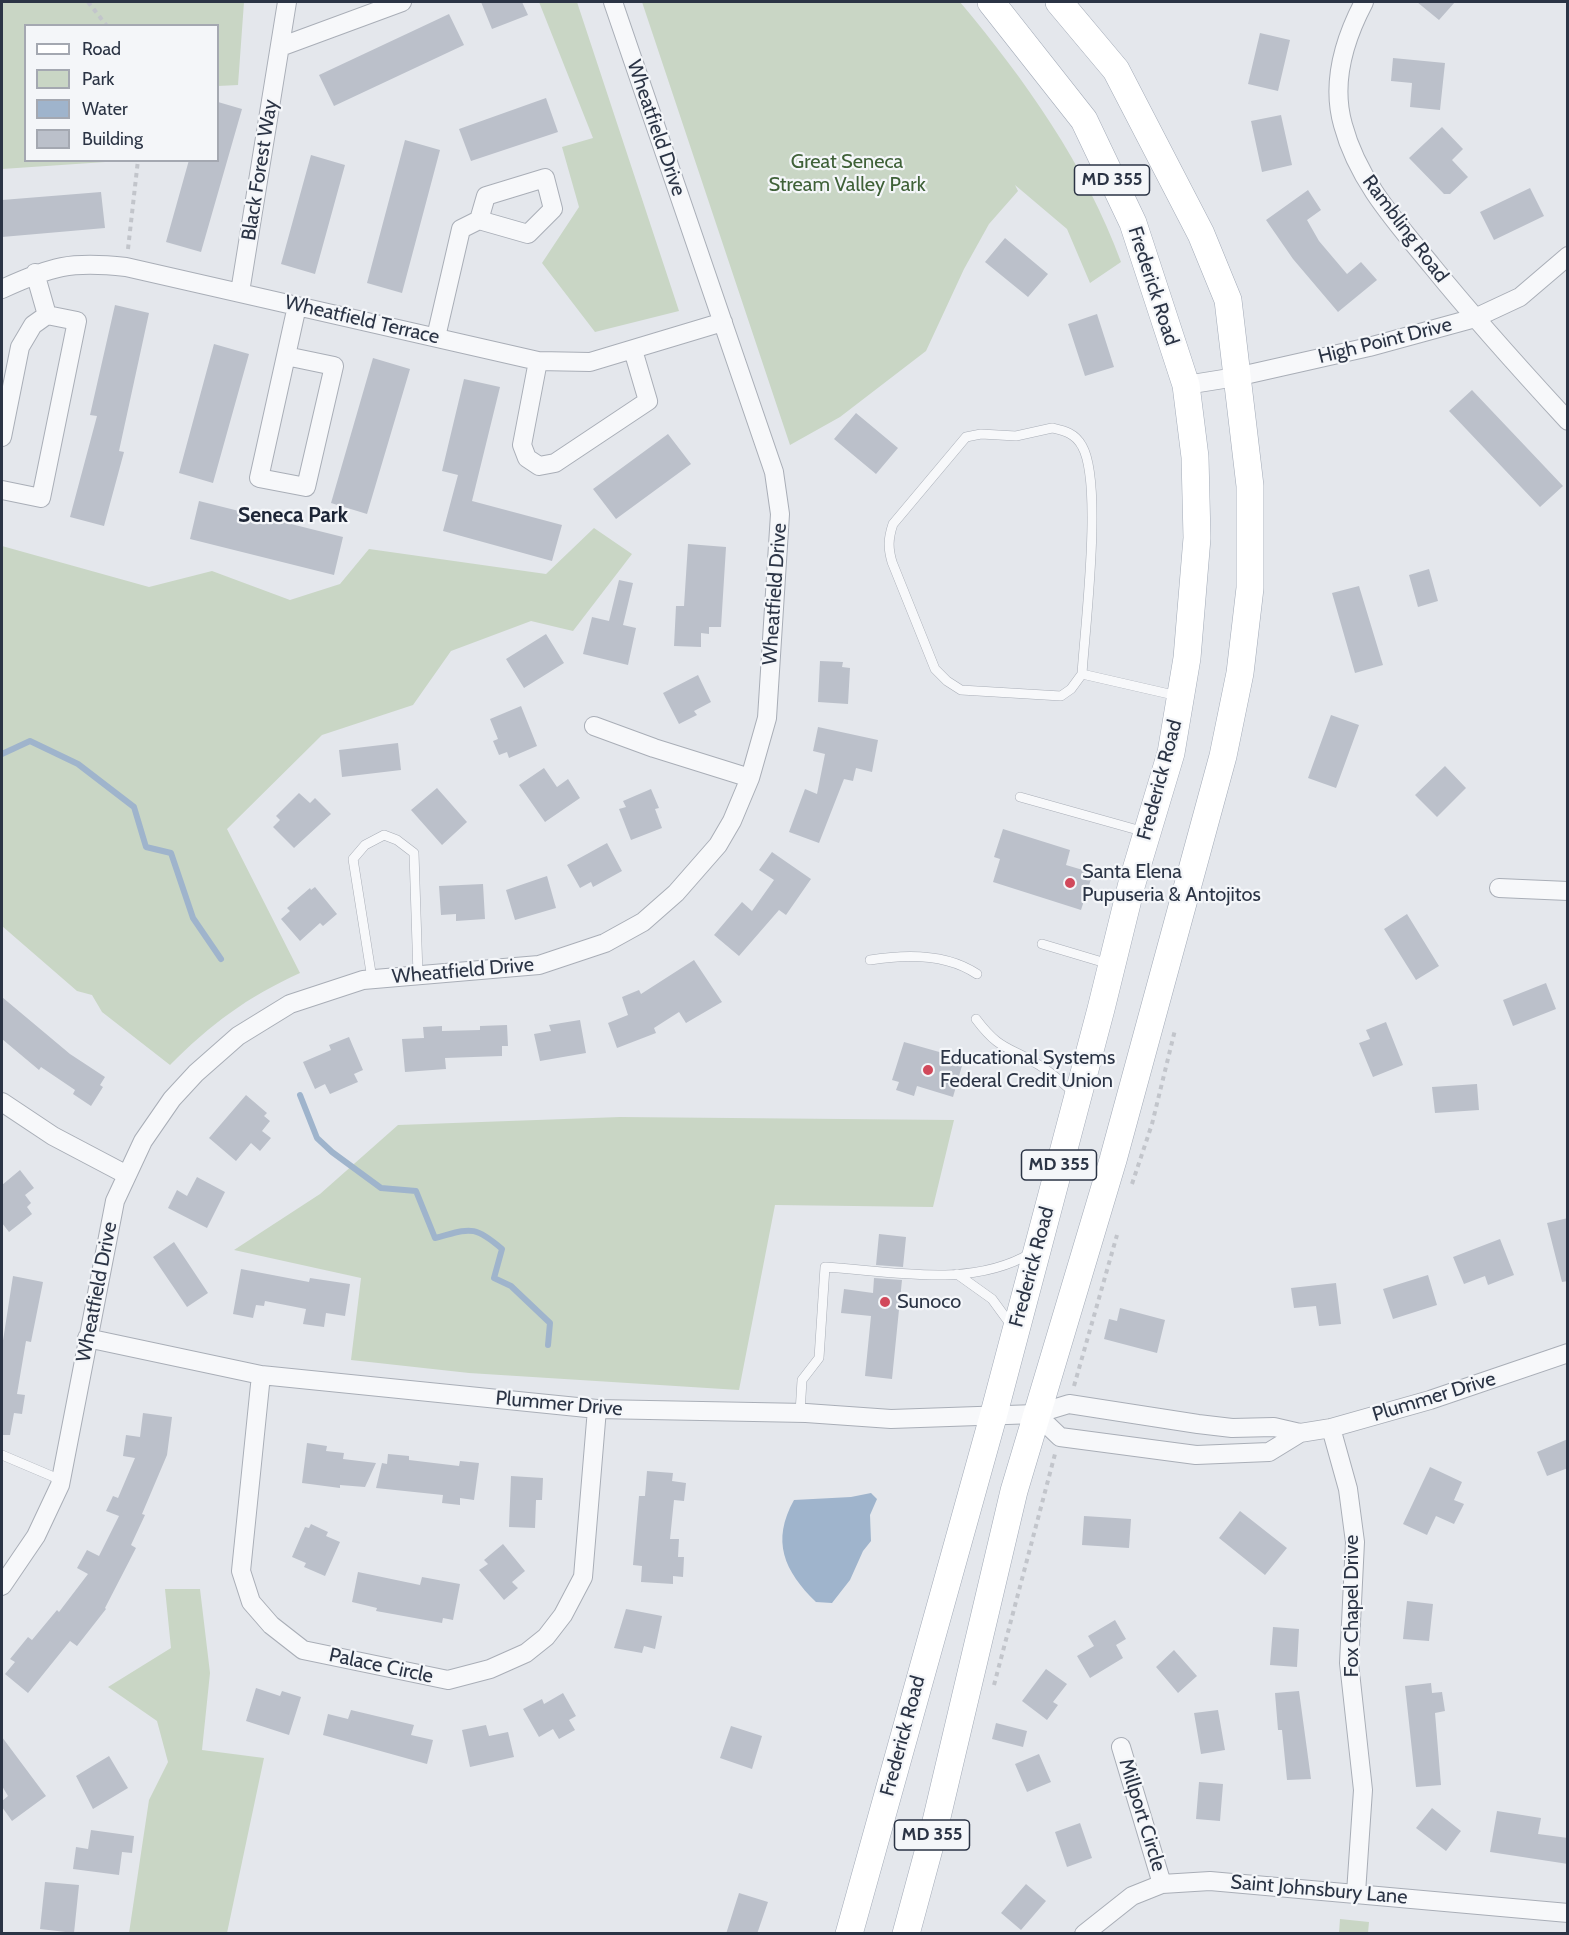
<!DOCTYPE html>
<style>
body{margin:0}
#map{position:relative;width:1569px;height:1935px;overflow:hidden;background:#e4e7ec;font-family:Cabin,sans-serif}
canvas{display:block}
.frame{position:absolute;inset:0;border:3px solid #2b3445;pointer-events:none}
.legend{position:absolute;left:24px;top:24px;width:195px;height:138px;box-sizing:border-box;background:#f4f6f9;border:2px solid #a4a8b1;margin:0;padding:8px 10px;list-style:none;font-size:18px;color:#2b3445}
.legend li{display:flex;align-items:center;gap:12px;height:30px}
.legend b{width:30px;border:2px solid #a4a8b1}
</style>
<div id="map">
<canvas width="1569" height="1935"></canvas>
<div class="frame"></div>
<ul class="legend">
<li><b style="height:8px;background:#fff"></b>Road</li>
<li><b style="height:16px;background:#c9d6c5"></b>Park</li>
<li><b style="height:16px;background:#9fb4cc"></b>Water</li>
<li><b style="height:16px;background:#bbc0ca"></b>Building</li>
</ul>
</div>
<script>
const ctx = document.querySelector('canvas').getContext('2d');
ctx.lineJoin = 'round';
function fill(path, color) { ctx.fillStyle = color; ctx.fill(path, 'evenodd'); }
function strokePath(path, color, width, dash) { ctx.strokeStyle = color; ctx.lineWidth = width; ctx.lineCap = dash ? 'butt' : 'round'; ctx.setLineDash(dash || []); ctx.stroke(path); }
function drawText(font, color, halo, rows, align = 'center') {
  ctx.font = font + ' Cabin,sans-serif'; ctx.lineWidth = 4.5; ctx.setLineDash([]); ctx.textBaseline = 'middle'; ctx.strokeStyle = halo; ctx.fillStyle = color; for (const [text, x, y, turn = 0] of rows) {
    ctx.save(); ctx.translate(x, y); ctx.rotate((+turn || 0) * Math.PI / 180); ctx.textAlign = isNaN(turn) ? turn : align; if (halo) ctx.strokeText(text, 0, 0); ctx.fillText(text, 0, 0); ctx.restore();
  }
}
const green = new Path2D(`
 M2,2H244L238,85L218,86V26H26V160L120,161L2,169Z
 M539,2H577L679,311L595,332L542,263L579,207L562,147L593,138Z
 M642,2H960C1026,81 1085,164 1121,262L1090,283L1067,229L1015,185L1018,191L989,224L964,269L926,351L840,417L790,445Z
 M594,528L632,554L573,631L531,621L451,651L413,705L322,735L227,829L300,973C247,997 211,1024 170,1065L102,1012L92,995L77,991L2,926V546L149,587L212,571L290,600L340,584L369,549L546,574Z
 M620,1117L954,1120L933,1207L775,1205L739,1390L469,1373L351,1360L361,1278L234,1250L320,1194L398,1125Z
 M165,1589H200L210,1673L202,1750L264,1758L227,1933H129L149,1800L168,1762L157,1721L108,1687L171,1648Z
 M1340,1919L1369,1922L1368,1933H1339Z`);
const water = new Path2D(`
 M871,1493L877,1499L870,1515L871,1541L863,1551L850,1580L832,1603L816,1602C784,1571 771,1541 794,1500L851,1497Z`);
const stream = new Path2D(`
 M2,754L30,741L78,764L134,807L146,847L171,853L193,918L221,959
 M300,1095L317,1138L332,1152L381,1188L416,1191L435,1238C470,1229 473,1224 502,1249L494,1278L511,1286L550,1323L548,1345`);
const building = new Path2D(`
 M481,2H522L528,15L492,29Z
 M1417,2H1455L1439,20Z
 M449,14L464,45L334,106L319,75Z
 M1260,33L1290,40L1278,91L1248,84Z
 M1393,58L1445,63L1440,110L1410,107L1412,83L1391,81Z
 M546,98L558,132L471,161L459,129Z
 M218,102L242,109L201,252L166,242L189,160H218Z
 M1281,115L1292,165L1262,172L1251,121Z
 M1442,127L1463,149L1452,160L1468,177L1450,194H1444L1409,158Z
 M405,140L440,150L402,293L367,283Z
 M311,155L345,165L315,274L281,264Z
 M1530,188L1544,216L1494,240L1480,212Z
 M1308,190L1321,210L1307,220L1319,241L1347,274L1361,262L1377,280L1338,312L1293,259L1266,220Z
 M101,192L105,228L2,237V200Z
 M1005,238L1048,274L1028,297L985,262Z
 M115,305L149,313L119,451L124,452L104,526L70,517L97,416L90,415Z
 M1097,314L1114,367L1085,376L1068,324Z
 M214,344L249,354L213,483L179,473Z
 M373,358L410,369L367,514L331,503Z
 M464,379L500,387L472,501L562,525L552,561L443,531L458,475L442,471Z
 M1472,390L1563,486L1540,507L1449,411Z
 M856,413L898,448L876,474L834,439Z
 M668,434L691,464L616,519L593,489Z
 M199,501L343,537L334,575L190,539Z
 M688,544L726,547L721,627H709V634L701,633V647L674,646L676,606H684Z
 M1429,569L1438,601L1418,607L1409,575Z
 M619,580L633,583L623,625L636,628L628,665L583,654L592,617L609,621Z
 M1359,586L1383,665L1355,673L1332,593Z
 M546,634L564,663L524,688L506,659Z
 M820,661L843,662L842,667L850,668L848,704L818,702Z
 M698,675L711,702L694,711L697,715L679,724L663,693Z
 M521,706L537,746L509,758L507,752L499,755L493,741L498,739L490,719Z
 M1331,715L1359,725L1336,788L1308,778Z
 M818,727L878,740L872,772L856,768L853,781L844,779L819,843L789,832L805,789L817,794L825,754L813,751Z
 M398,743L401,770L342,777L339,750Z
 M1445,766L1466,788L1437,817L1415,795Z
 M544,768L557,787L568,779L580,798L545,822L519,785Z
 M437,788L467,822L442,845L411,810Z
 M651,789L659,808L655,809L662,828L631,840L619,809L626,807L623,801Z
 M299,793L310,803L315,798L331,814L294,848L273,827L280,820L276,816Z
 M1003,829L1070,850L1066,865L1093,873L1081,910L993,882L1000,859L994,857Z
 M607,843L622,871L593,887L591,882L580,888L567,865Z
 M772,852L811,879L786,915L779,910L739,956L714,935L742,902L752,911L774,880L759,870Z
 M547,876L556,908L515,920L506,890Z
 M483,884L485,919L456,921V914L441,915L439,886Z
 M315,887L337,914L323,926L320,923L300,941L281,919L290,911L287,908L310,888L311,890Z
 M1407,914L1439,966L1416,980L1384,929Z
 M694,960L722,1002L686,1023L679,1012L654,1028L656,1033L617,1048L608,1023L628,1015L622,997L639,990L641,994Z
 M1546,983L1556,1009L1513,1026L1503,1000Z
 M2,997L70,1054L105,1077L100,1085L103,1087L91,1106L73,1094L75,1090L41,1067L39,1070L2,1039Z
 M580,1020L586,1053L540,1061L534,1034L551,1031L549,1025Z
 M1386,1022L1403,1065L1373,1077L1359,1043L1370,1039L1366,1030Z
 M507,1025L508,1046H502V1056L445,1058L446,1069L405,1072L402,1039L424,1038L423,1027L442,1026V1031L480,1030V1026Z
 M349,1037L363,1070L354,1074L358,1082L330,1094L325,1084L315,1089L303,1062L331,1050L329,1045Z
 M904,1042L964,1059L953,1097L917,1086L914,1096L896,1090L899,1082L892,1080Z
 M1477,1084L1479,1110L1435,1113L1432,1087Z
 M246,1095L267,1113L264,1116L270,1121L262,1131L271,1138L260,1151L251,1143L236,1161L209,1138Z
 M20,1170L34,1188L25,1195L31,1203L27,1207L32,1214L9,1232L2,1223V1185Z
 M197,1177L225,1192L207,1228L168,1208L177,1190L187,1196Z
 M1568,1218V1281L1562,1282L1547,1223Z
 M879,1234L906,1237L903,1267L876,1265Z
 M1500,1239L1514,1275L1488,1285L1485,1276L1464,1284L1453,1257Z
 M174,1242L208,1293L187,1307L153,1257Z
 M241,1269L309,1282L310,1278L350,1284L345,1316L326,1313L324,1327L303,1324L306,1309L265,1301L264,1306L256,1305L253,1318L233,1314Z
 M1428,1275L1437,1305L1393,1319L1383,1289Z
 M13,1276L43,1282L31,1342L26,1341L17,1394L25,1395L22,1414L14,1413L10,1435H2V1347Z
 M874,1278L902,1280L892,1379L865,1376L871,1316L841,1313L844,1289L873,1293Z
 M1336,1283L1341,1324L1319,1326L1316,1306L1294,1308L1291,1288Z
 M1120,1308L1165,1320L1157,1353L1104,1339L1109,1319L1117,1321Z
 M143,1413L172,1417L167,1455L142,1514L145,1515L131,1545L136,1548L105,1608L106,1609L77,1646L70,1641L28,1693L5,1674L15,1662L10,1659L28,1637L32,1640L57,1610L59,1612L88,1574L77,1568L87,1550L99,1556L119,1516L106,1511L113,1496L118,1498L135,1458L123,1456L126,1435L140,1437Z
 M1568,1439V1468L1547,1476L1537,1452Z
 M307,1443L327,1446L326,1451L344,1453L343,1459L376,1463L365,1487L340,1485V1488L302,1483Z
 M388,1454L409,1456V1460L459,1466L460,1461L479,1463L474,1500L460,1498V1505L442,1503L443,1495L376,1488L382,1463L387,1464Z
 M1430,1467L1462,1482L1454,1500L1464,1504L1454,1524L1436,1516L1427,1535L1403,1524Z
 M647,1471L673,1473L672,1481L686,1483L684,1501L674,1500L670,1539H679L678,1557H684L683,1577L673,1576V1584L641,1582L642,1566L633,1565L639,1496H645Z
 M511,1476L543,1478L542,1500H536L535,1528L509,1527Z
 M1240,1511L1287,1548L1265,1575L1219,1538Z
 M1084,1516L1131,1519L1129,1548L1082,1545Z
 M311,1524L328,1532L326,1536L340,1542L325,1576L304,1567L306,1563L292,1557L305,1527L309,1528Z
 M503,1544L525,1571L512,1582L518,1588L504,1600L479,1570L488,1564L484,1560Z
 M358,1572L420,1585L422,1577L460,1584L453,1620L443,1618L442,1623L376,1611L377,1608L352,1602Z
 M1407,1601L1433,1604L1429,1641L1403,1639Z
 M626,1609L662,1616L655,1649L644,1646L642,1653L614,1648Z
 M1115,1620L1126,1639L1116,1645L1123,1658L1090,1678L1077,1656L1094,1646L1088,1636Z
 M1273,1627L1299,1629L1297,1667L1270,1665Z
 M1174,1650L1197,1676L1178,1693L1156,1667Z
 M1046,1669L1067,1684L1053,1702L1058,1705L1047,1720L1022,1701Z
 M1431,1683L1432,1693L1442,1692L1445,1711L1435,1713L1441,1785L1416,1787L1405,1686Z
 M256,1688L280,1696L282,1691L301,1697L289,1735L246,1721Z
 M1299,1691L1311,1779L1287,1780L1282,1730H1278L1275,1693Z
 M563,1693L576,1716L569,1720L575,1730L559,1739L553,1729L539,1737L523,1709L542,1699L544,1704Z
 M351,1710L414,1725L411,1735L433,1740L427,1764L323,1735L328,1714L348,1719Z
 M1218,1710L1225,1750L1201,1754L1194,1713Z
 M996,1723L1027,1731L1023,1747L992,1739Z
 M486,1725L489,1736L508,1732L514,1757L470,1767L462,1730Z
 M731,1726L762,1736L752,1769L720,1758Z
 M2,1737L46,1796L12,1821L2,1807V1801L8,1796L2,1786Z
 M1039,1754L1051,1782L1027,1792L1015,1764Z
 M109,1756L128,1788L93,1809L76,1776Z
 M1199,1782L1223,1784L1220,1821L1196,1819Z
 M1432,1808L1461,1831L1446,1851L1416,1828Z
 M1497,1811L1541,1818L1538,1834L1568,1838V1864L1490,1852Z
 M1080,1823L1092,1858L1067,1867L1055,1832Z
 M91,1830L134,1836L132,1853L122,1852L119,1875L73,1869L76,1847L88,1849Z
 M45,1882L79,1885L74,1933L40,1929Z
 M1026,1884L1046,1901L1021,1930L1001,1913Z
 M739,1893L768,1902L757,1934H726Z`);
const path = new Path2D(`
 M88,2L107,26
 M128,249L138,160
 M1132,1184L1152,1124L1175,1030
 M1074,1386L1117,1235
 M994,1685L1055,1454`);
const service = new Path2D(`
 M1052,428C1065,431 1075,433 1082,446C1103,482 1085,627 1082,674L1071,689L1061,696L961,690L947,681L935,669L892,562C888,548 888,539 893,524L966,437L981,434L1016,436Z
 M1082,674L1178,696
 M1020,797L1145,832
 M1042,944L1109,964
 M870,960C906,954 946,953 977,974
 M372,979L353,859L365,845L384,835L397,840L414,853L418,975
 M976,1019C1000,1051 1008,1046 1039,1065C1052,1073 1063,1083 1075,1094
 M957,1274L992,1299L1011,1325
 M800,1413L802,1380L819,1358L825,1267C892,1271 971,1289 1031,1253
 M2,1455L61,1480`);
const minor = new Path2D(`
 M1364,2C1345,38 1331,83 1343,125C1358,181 1396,222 1432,266C1475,319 1521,370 1568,421
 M280,47L402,2
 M35,273L47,315
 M2,289C52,266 70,261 126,267L538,361L590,362L723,322
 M240,292L287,2
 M436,337L461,229L479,220L486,196L545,178L553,209L528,234L479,220
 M286,356L334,366L306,487L259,478L297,306
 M538,361L522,445L527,458L539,466L555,463L648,401L633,350
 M1186,385L1236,377L1369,347L1475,318L1520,297L1568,256
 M2,437L20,347L33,325L47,315L77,321L41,498L2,490
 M594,726L654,748L750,778
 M1499,888L1568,891
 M2,1102L53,1136L127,1175
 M87,1338L261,1375L597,1409L806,1413L891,1419L1036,1414L1069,1404L1198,1424L1232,1428L1274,1427L1300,1433L1331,1428L1430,1400L1568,1353
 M261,1375L241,1571L251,1602L271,1625L303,1650L448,1680L490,1669L526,1653L546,1637L563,1615L583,1577L597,1409
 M1036,1414L1060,1437L1196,1455L1269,1452L1300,1433
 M1331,1428L1348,1489L1355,1542L1349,1663L1363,1790L1356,1893
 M2,1586L36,1536L60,1485L115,1201L143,1141L172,1099L196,1073L238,1036L290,1004L363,980L539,965L605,943L643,922L676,893L718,845L732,821L750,778L767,718L780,514L774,472L613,2
 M1121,1747L1162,1884
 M1084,1934L1132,1896L1162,1884L1210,1881L1568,1913`);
const primary = new Path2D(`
 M849,1934L993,1417L1101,1009L1132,883L1171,753L1187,658L1197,538L1195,457L1186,385L1133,223L1084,120L991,2
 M906,1934L933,1834L1014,1491L1113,1160L1223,756L1240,673L1250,588V486L1228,300L1201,234L1116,70L1059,2`);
const markers = [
 [1070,883,6,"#d1495b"],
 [928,1070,6,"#d1495b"],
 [885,1302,6,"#d1495b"]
];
const shields = [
 [1112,180,75],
 [1059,1165,75],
 [932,1835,75]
];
const shieldNames = [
 ["MD 355",1112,180],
 ["MD 355",1059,1165],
 ["MD 355",932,1835]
];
const streetNames = [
 ["Wheatfield Drive",656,128,71],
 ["Black Forest Way",260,170,-81],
 ["Rambling Road",1405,229,53],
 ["Frederick Road",1153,286,72],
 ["Wheatfield Terrace",362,320,13],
 ["High Point Drive",1385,341,-14],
 ["Wheatfield Drive",775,594,-86],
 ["Frederick Road",1160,780,-75],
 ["Wheatfield Drive",463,971,-5],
 ["Frederick Road",1032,1267,-75],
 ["Wheatfield Drive",97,1292,-79],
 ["Plummer Drive",1434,1397,-17],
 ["Plummer Drive",559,1404,5],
 ["Fox Chapel Drive",1352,1606,-90],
 ["Palace Circle",381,1666,12],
 ["Frederick Road",903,1736,-75],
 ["Millport Circle",1142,1815,73],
 ["Saint Johnsbury Lane",1319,1890,5]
];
const parkNames = [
 ["Great Seneca",847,162],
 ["Stream Valley Park",847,185]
];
const poiNames = [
 ["Santa Elena",1082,872],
 ["Pupuseria & Antojitos",1082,895],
 ["Educational Systems",940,1058],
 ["Federal Credit Union",940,1081],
 ["Sunoco",897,1302]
];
const neighbourhoodNames = [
 ["Seneca Park",293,516]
];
fill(green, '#c9d6c5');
fill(water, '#9fb4cc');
strokePath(stream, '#9fb4cc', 6);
fill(building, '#bbc0ca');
strokePath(service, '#a9aeb7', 10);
strokePath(minor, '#a9aeb7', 20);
strokePath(primary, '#a3abb8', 28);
strokePath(path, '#c2c5cb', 4, [4.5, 4.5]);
strokePath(service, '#f7f8fa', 9);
strokePath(minor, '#f7f8fa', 18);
strokePath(primary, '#fff', 27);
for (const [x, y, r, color] of markers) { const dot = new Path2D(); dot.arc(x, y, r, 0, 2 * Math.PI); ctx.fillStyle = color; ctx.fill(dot); strokePath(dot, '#f4f6f9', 2); }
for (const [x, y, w] of shields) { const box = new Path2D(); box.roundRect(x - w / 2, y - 15, w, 30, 4.5); ctx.fillStyle = '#f4f6f9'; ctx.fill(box); strokePath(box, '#2b3445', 1.5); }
drawText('bold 18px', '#2b3445', null, shieldNames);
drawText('20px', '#2b3445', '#f4f6f9', streetNames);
drawText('20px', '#3f6138', '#f4f6f9', parkNames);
drawText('20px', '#2b3445', '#f4f6f9', poiNames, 'left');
drawText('bold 21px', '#1d2536', '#f4f6f9', neighbourhoodNames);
</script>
